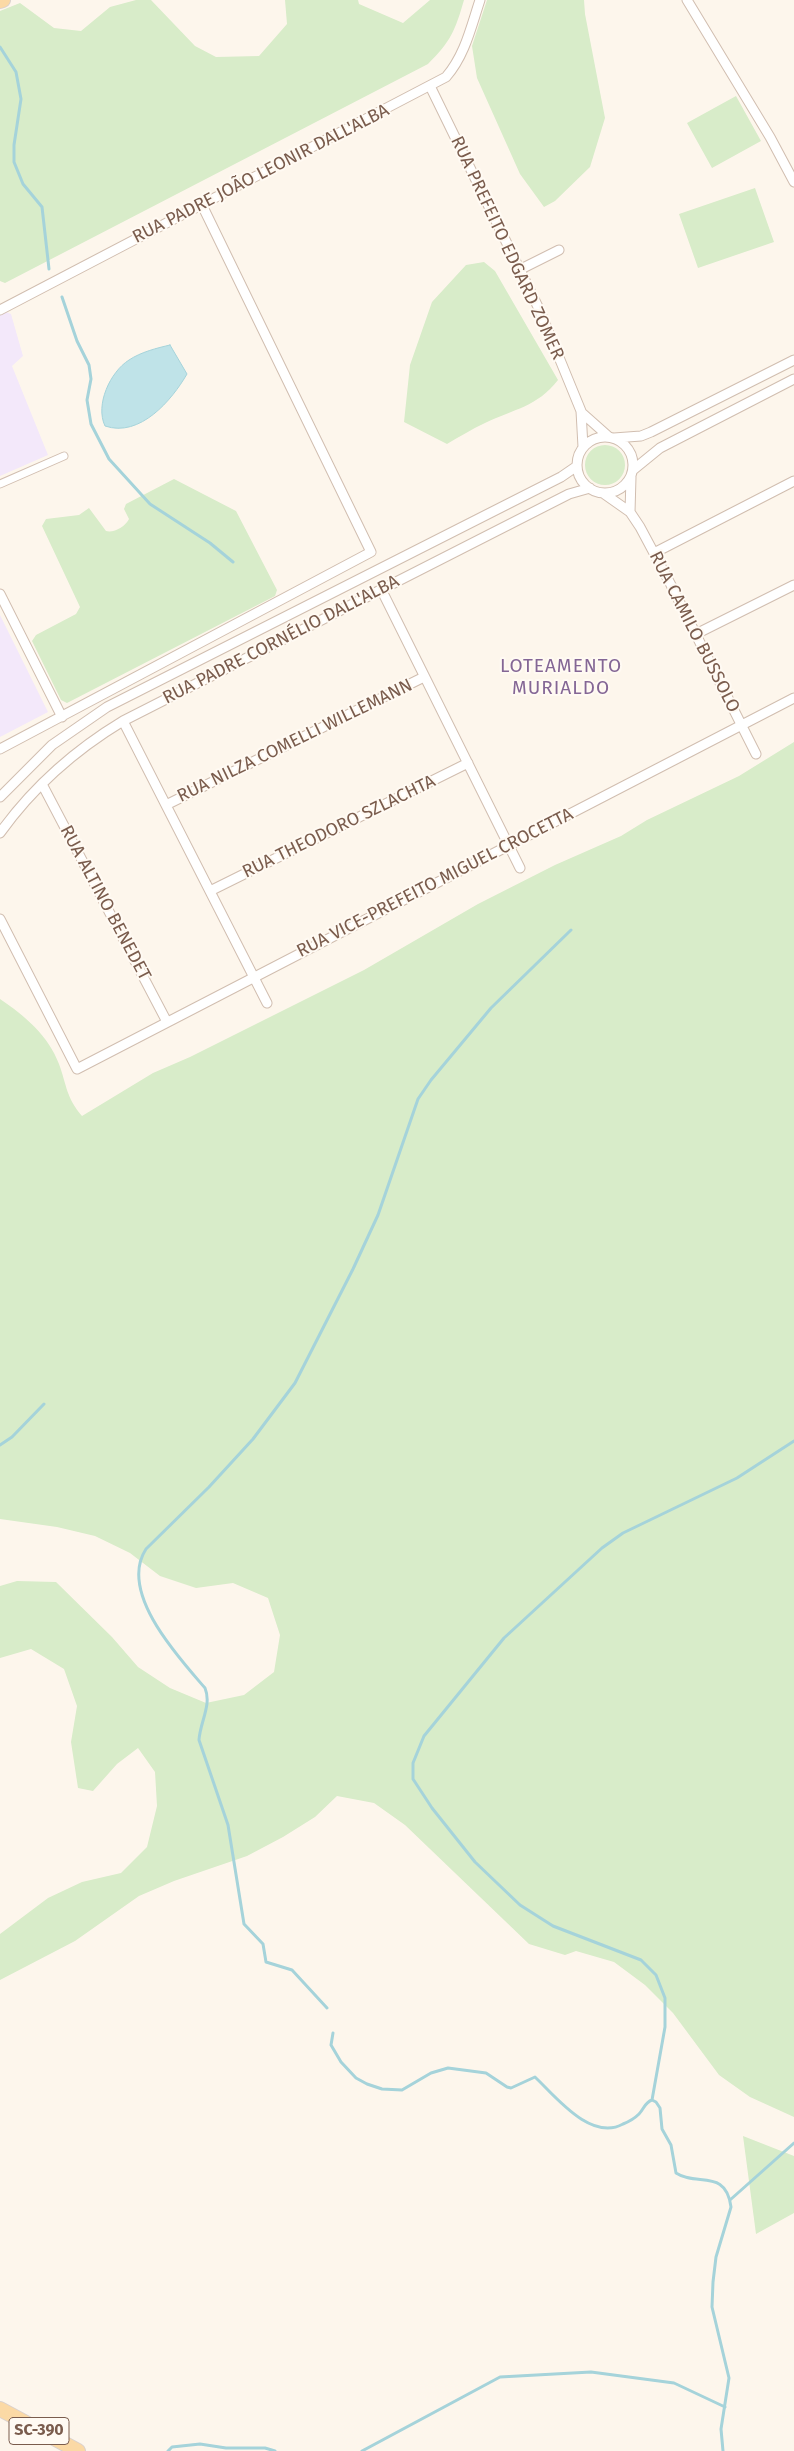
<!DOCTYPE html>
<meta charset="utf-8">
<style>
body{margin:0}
canvas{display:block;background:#fdf6ec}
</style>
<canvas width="794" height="2451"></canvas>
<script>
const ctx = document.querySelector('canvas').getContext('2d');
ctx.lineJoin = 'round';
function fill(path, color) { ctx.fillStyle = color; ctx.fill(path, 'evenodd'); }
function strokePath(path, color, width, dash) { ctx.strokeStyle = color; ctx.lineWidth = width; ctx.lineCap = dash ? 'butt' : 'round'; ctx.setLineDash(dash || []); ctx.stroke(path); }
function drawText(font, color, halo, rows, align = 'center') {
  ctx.font = font + ' "Fira Sans",sans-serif'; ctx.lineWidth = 4; ctx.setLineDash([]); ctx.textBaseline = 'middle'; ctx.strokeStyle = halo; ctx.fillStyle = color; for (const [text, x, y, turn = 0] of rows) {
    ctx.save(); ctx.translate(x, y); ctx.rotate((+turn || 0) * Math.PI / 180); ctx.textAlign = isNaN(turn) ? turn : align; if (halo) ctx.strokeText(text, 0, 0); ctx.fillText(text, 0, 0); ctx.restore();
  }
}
const education = new Path2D(`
 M4,311L11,314L23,356L12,366L48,455L0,476V313Z
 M0,615L48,712L0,737Z`);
const green = new Path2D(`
 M136,0H151L195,46L216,57L259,56L287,24L285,0H358L359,4L403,23L430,0H464C455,31 451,41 428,64L5,283L0,281V11L20,3L54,28L81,31L110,7Z
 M487,0H584L585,14L605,118L590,167L555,201L544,207L520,174L477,78L472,46Z
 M736,96L761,141L712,168L687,123Z
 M755,188L774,242L698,268L679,214Z
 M484,262L495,271L558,380C537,407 514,409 485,423C472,429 459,437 447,444L404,422L410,365L432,302L466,265Z
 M585 465a20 20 0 1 1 40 0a20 20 0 1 1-40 0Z
 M174,479L236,511L277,590L275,596L67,703L61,700L32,641L36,635L76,614L80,607L42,526L46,519L79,515L89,508L106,531C114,533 125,527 129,519L124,509L126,504Z
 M794,742V2117L750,2097L719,2075L673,2013L645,1985L614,1962L576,1951L565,1955L529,1944L405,1825L374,1803L337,1796L315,1817L283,1837L247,1856L174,1881L139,1896L75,1941L0,1980V1934L48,1898L82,1882L121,1873L147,1847L157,1806L155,1772L138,1748L117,1764L93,1791L78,1788L71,1742L77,1706L64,1669L31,1649L0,1658V1586L17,1581L56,1582L112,1637L138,1667L170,1688L206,1703L244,1695L274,1672L280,1635L268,1598L233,1583L196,1588L160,1576L130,1553L95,1536L57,1527L0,1519V999C25,1016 48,1035 59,1064C67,1086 66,1097 82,1116L153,1073L190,1057L364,970L478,904L555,865L621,836L647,820L739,776Z
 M743,2136L794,2156V2213L756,2234Z`);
const water = new Path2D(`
 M170,345L187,374C172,400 140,438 105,426C95,405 110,372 129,360C141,352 157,348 170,345Z`);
const stream = new Path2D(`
 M0,47L16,72L21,99L14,145V162L23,184L42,207L49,269
 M62,297L77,341L89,365L91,379L87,400L91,424L109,459L150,504L210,543L233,562
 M0,1445L12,1437L44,1404
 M327,2008L292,1970L266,1962L263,1944L244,1924L228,1825L199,1740C200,1722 212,1705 205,1688C178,1657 118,1592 146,1549L209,1487L253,1439L295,1383L353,1269L378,1215L418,1099L431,1080L491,1008L571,930
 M333,2033L331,2045L341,2062L356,2078L367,2084L382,2089L402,2090L431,2073L448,2068L486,2073L507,2087L511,2088L535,2077C555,2096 591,2142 623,2124C628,2122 635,2118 639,2114C644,2109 645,2102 652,2100L665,2027V1998L656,1975L641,1960L553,1926L520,1905L475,1862L432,1808L413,1779V1763L424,1736L504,1638L602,1548L623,1533L737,1478L794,1441
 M652,2100L656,2102L660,2108L662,2129L671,2145L676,2173C697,2187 726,2168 731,2207L716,2257L713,2282L712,2307L729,2378L721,2429L723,2451
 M730,2200L794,2143
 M168,2451L172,2447L200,2444L226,2448H265L275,2451
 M362,2451L500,2377L591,2372L674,2383L725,2407`);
const pedestrian = new Path2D(`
 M0,484L64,456`);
const minor = new Path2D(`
 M687,0L770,137L794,182
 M430,86L540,311L581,411L583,447
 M521,269L559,250
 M0,310L446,77C465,55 471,27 480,0
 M581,412L608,436
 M577 465a28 28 0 1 1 56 0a28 28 0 1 1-56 0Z
 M614,438L641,436L651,432L794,360
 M633,470L660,448L794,379
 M603,493L630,512L640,527L671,585L756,754
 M630,512L631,477
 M654,553L794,481
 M381,589L520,868
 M0,594L62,717
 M696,634L794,585
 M123,721L267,1003
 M0,749L371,552L202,205
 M42,784L167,1022
 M0,797L52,745L107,707L561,477L577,466
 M166,805L424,677
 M0,833C33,787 75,750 123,721L569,494L590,488
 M210,891L468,763
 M0,919L77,1069L794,698`);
const primary = new Path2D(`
 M0,1L3,0
 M0,2409L78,2451`);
const shields = [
 [39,2431,60]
];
const shieldNames = [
 ["SC-390",39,2431]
];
const streetNames = [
 ["RUA PADRE JOÃO LEONIR DALL'ALBA",261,174,-27],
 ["RUA PREFEITO EDGARD ZOMER",507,248,65],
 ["RUA CAMILO BUSSOLO",694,632,63],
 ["RUA PADRE CORNÉLIO DALL'ALBA",281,640,-27],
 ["RUA NILZA COMELLI WILLEMANN",295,741,-26],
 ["RUA THEODORO SZLACHTA",339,827,-26],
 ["RUA VICE-PREFEITO MIGUEL CROCETTA",435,883,-27],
 ["RUA ALTINO BENEDET",105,903,62]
];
const neighbourhoodNames = [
 ["LOTEAMENTO",561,667],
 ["MURIALDO",561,689]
];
fill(education, '#f3e8fa');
fill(green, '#d8ecc9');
fill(water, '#bfe3e8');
strokePath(water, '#a5d3da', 1);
strokePath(stream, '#a5d3da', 3);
strokePath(pedestrian, '#d1beb0', 9);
strokePath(minor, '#d1beb0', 11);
strokePath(primary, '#dad1cd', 16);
strokePath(pedestrian, '#fff', 7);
strokePath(minor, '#fff', 9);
strokePath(primary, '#fbd9a5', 14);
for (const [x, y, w] of shields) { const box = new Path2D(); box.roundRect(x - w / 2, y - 13.5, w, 27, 4); ctx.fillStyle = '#fffaf3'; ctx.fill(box); strokePath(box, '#7a5c4d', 1); }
drawText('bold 16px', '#7a5c4d', null, shieldNames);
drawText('18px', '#7a5c4d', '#fffaf3', streetNames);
ctx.letterSpacing = '1px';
drawText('19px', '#846695', '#fffaf3', neighbourhoodNames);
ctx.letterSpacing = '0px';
</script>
